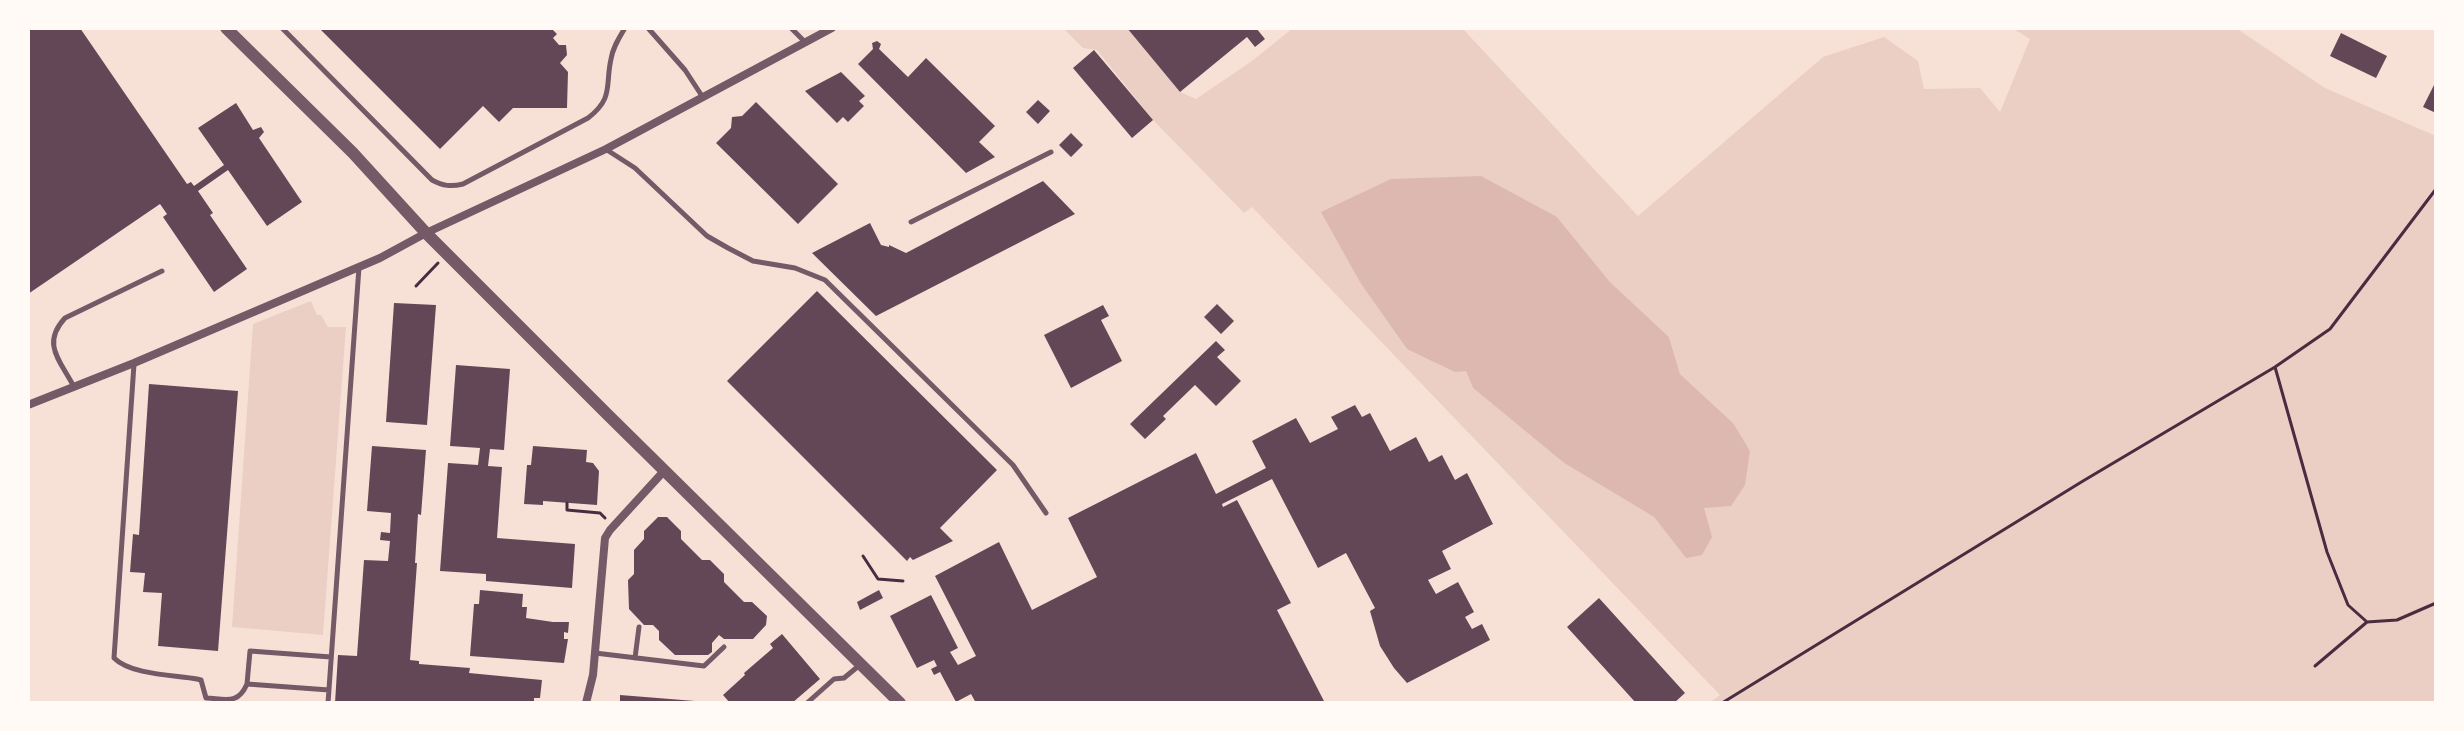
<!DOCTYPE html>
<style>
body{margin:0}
#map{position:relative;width:2464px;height:731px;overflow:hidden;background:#f7e1d7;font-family:Barlow,sans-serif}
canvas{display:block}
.frame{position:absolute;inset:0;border:30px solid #fffaf5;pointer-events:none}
</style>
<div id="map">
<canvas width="2464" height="731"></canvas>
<div class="frame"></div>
</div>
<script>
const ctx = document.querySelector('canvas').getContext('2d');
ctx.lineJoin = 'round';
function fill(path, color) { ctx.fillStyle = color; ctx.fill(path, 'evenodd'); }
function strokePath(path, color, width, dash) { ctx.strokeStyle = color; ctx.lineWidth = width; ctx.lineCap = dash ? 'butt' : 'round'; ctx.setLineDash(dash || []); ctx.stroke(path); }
const green = new Path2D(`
 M1063,28H1127L1180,92L1196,99L1252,61L1293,28H1462L1638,216L1823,57L1884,37L1918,61L1924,89L1980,88L2000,112L2030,39L2012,28H2236L2325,88L2436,136V703H1709L1720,695L1252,207L1244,213L1153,120L1097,50L1083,48ZM1322,211L1557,217L1610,282L1669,337L1680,374L1733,423L1686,558L1654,517L1564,463L1473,388L1466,371L1407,349L1361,284Z
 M311,301L317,315H321L328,327H346L323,635L232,627L253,324Z`);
const water = new Path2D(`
 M1481,176L1557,217L1610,282L1669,337L1680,374L1733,423L1750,451L1745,485L1731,506L1704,508L1712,537L1702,555L1686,558L1654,517L1564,463L1473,388L1466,371L1455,372L1407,349L1361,284L1321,212L1391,179Z`);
const building = new Path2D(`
 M28,28H80L187,184L191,182L194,186L224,165L198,128L236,103L253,130L261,127L264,132L259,138L302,202L267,226L228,170L198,191L213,213L210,215L247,269L214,292L163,217L167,214L160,204L28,294Z
 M319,28H551L557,34L553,38L559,45H566L567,55L560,63L568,72L567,108H513L499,122L483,106L440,149Z
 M1127,28H1256L1265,39L1255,47L1247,37L1180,92Z
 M2341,33L2387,56L2376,78L2330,56Z
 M877,41L881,44L879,49L908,77L926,58L995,126L979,142L995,157L966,173L858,64L873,49L872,43Z
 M1094,50L1153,120L1132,138L1073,68Z
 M841,72L865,96L859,101L864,106L848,122L843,117L837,123L805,91Z
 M2436,81V113L2423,107Z
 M1038,100L1050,111L1038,124L1026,112Z
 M756,102L838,184L798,224L716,143L731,128L732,117L742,116Z
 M1071,133L1083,145L1071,157L1059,145Z
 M1043,181L1075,214L876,316L812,253L870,223L881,245L889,247V245L906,253Z
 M817,291L997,470L940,528L953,541L913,560L910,557L907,561L727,381Z
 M394,303L436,305L427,425L386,422Z
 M1217,304L1234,321L1221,334L1204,317Z
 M1103,305L1109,316L1101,320L1122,361L1071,388L1044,335Z
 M1216,341L1225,350L1217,357L1241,381L1216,406L1195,385L1163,416L1166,419L1145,439L1130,424Z
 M456,365L510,369L504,450L490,449L488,466L502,467L497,538L575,544L572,588L486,581V574L440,571L448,463L478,465L480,448L450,446Z
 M149,384L238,391L218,651L158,646L162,593L143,592L145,573L130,572L133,534L139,535Z
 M1355,405L1362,417L1370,413L1390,451L1416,437L1429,462L1442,455L1455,480L1467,473L1493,524L1442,551L1451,569L1428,580L1436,594L1458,582L1474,612L1465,617L1472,629L1482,624L1490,640L1407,683L1394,668L1380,646L1370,611L1375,608L1346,553L1318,568L1272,479L1222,504L1223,507L1237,500L1291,603L1277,610L1325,703H976L971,694L956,702L940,672L934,675L931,669L937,666L934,660L917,668L890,616L931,595L958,648L950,652L958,665L976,656L935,576L999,542L1032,610L1097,577L1068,518L1196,453L1216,494L1266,468L1252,441L1296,418L1310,443L1338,429L1331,417Z
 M372,446L426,450L421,515L418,514L415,563H417L410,660L419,661V664L470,668L469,673L542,680L540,698H534V703H335L338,655L357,656L364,560L388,561L390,541L380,540L381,532L390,533L391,513L367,511Z
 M533,446L587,450L586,462L593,463L599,471L597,505L543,501V505L524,504L527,465H531Z
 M658,517H667L681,531V539L702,560H710L724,574V582L744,602H752L767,616L766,625L753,639H724L719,635L712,643V652L708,655H675L659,640V631L653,625H644L629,609L628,580L634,574V550L644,539V531Z
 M480,590L523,594L522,607H527L526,618L553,622H569L568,633L564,632V639H568L564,663L470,656L474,604H479Z
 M879,590L883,598L860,610L857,602Z
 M1599,598L1685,693L1674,703H1636L1567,627Z
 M782,634L820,679L792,703H730L723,695L745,675L744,673L773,648L770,644Z
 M620,695L695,701L694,703H620Z`);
const path = new Path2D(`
 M416,286L438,263
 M2275,367L2327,552L2348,605L2367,622L2397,620L2436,603
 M567,503V510L600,513L605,518
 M863,556L878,579L903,581
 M2315,666L2367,622
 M1722,703L2083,481L2275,367L2330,329L2436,189`);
const service = new Path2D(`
 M282,28L432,180C443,186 451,187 463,184L588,118C614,98 605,86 611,59C613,47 619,38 625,28
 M648,28L685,70L702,96
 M791,28L805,42
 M607,150L635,168L707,236L728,248L753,261L795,268L825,280L1013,465L1046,513
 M911,222L1051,152
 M134,364L114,658C131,675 174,675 197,679L201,680L206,698C226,699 238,705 247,684L329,690
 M74,387C60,360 41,344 65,318L162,271
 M595,653L704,666L724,647
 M635,658L639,627
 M247,684L250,651L331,657
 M328,703L359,267
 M807,703L834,679L844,678L861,664`);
const minor = new Path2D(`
 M28,405L134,363L380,258L426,233L606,149L832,28
 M586,703L593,675L605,538L610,530L664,471`);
const tertiary = new Path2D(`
 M226,28L353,153L426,233L606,413L900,703`);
fill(green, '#ebcfc5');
fill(water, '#dcb8b0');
fill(building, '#644757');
strokePath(path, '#4a2c40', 3);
strokePath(service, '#755966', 5);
strokePath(minor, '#755966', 8);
strokePath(tertiary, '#755966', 12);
</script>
